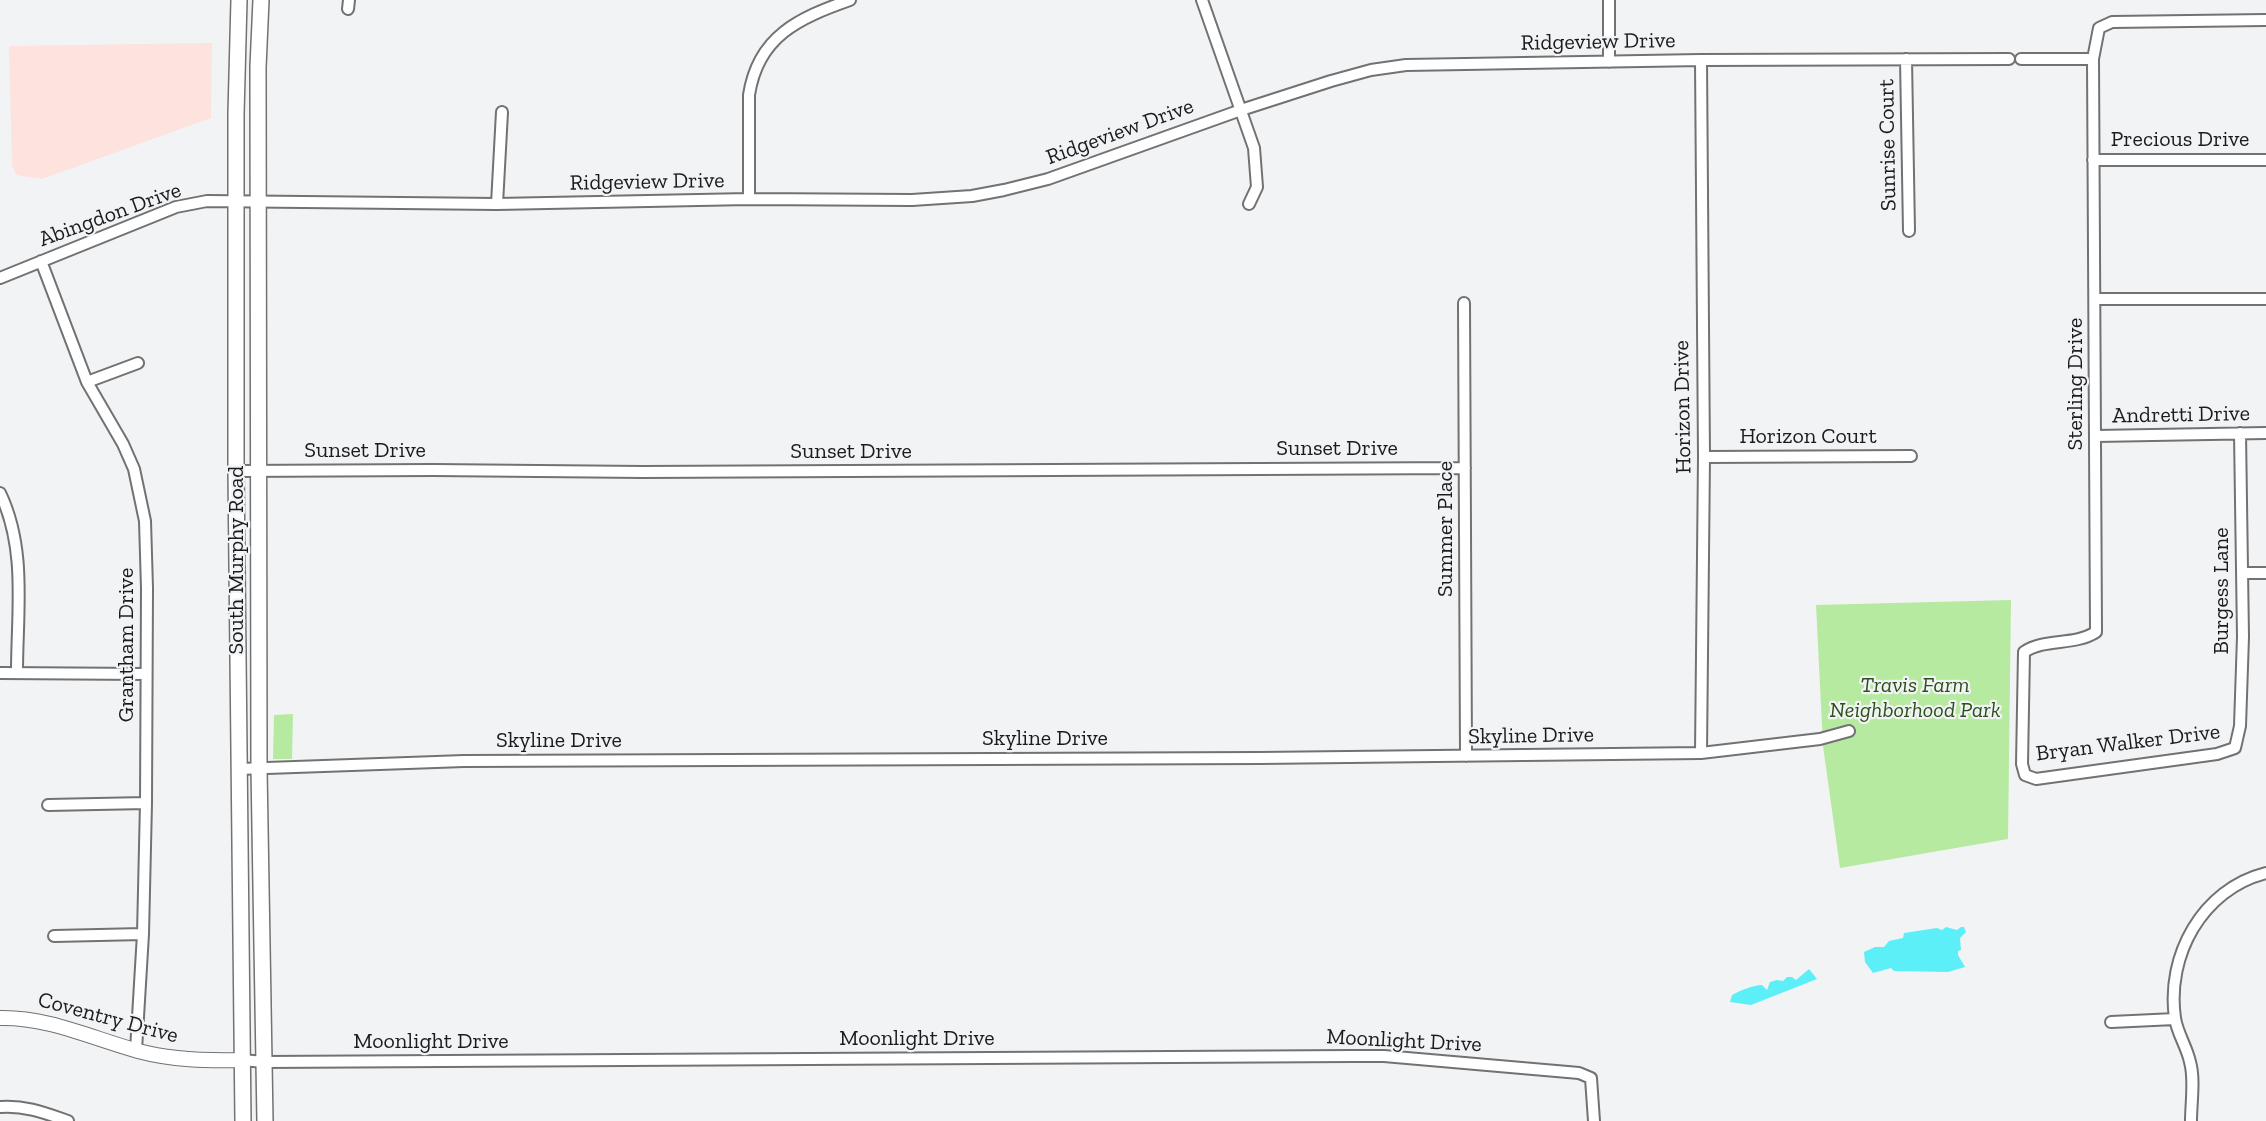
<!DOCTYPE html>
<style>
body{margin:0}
canvas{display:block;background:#f2f3f5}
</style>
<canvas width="2266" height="1121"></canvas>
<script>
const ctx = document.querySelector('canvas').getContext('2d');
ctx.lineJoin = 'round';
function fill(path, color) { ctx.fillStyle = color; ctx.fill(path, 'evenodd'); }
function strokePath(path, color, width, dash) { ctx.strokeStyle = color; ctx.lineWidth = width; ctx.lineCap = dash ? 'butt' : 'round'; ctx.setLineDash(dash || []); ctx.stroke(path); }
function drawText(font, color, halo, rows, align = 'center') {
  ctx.font = font + ' "Zilla Slab",serif'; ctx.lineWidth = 4.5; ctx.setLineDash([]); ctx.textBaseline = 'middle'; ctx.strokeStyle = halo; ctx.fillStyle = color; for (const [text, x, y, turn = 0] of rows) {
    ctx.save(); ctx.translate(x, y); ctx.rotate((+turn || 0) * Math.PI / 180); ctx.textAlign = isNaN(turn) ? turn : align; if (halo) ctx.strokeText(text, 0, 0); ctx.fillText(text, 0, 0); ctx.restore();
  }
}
const education = new Path2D(`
 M212,43L211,118L42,179L16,175L12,165L9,46Z`);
const green = new Path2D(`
 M2011,600L2008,839L1840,868L1823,746L1816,605Z
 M293,714L292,759H273L274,715Z`);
const water = new Path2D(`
 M1946,927L1957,930L1961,927H1964L1966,932L1960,938L1961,950L1958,951V955L1965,967L1948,972L1894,971L1891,968L1873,973L1865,962L1864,952L1875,947H1884L1889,941L1903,938L1904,933L1937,928L1942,930Z
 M1809,969L1817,979L1751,1005L1730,1002L1732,995C1739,991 1754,985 1762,985L1767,990L1770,982L1777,980L1783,981L1787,977H1792L1796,980Z`);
const minor = new Path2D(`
 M1202,0L1254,148L1257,187L1249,204
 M348,9L349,0
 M1906,59L1909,231
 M2021,59H2093
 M1701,60L1704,457L1701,753
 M1609,62V0
 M2093,160H2266
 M749,199V95C758,36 799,18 850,0
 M497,204L502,112
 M41,261L87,382L123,444L134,469L145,521L147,588L146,803L143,934L136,1050
 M0,278L176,207L207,201L497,204L749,199L912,200L972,196L1004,190L1048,179L1241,110L1331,81L1371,70L1406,65L1701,60L2009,59
 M2095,299H2266
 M1464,303L1466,756
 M87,382L138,363
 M2240,433L2243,637L2240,726L2235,748L2217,754L2036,779L2025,775L2022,764L2024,652C2045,638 2074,646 2096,632L2093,59L2099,28L2112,22L2266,20
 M2096,436L2266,433
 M1704,457L1911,456
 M236,471L433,470L643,472L1465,468
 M0,493C27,549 17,612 17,672
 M2242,573H2266
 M0,673L146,674
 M239,769L464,761L1259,758L1701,753L1820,739L1849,731
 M48,805L146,803
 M54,936L143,934
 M2111,1022L2175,1019
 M242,1060L264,1062L1353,1056H1384L1579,1073L1591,1078L1594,1121
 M0,1107C25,1105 45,1113 68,1121
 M2191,1121C2191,1103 2195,1079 2190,1062C2187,1047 2177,1033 2175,1018C2166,956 2202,889 2266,873`);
const tertiary = new Path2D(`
 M0,1018C48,1017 91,1038 138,1051C172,1060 206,1061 242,1060`);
const secondary = new Path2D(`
 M239,0L236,114V471L243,1121
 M261,0L258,67L259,769L265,1121`);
const streetNames = [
 ["Ridgeview Drive",1598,42,-1],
 ["Ridgeview Drive",1120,132,-20],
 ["Precious Drive",2180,140],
 ["Sunrise Court",1888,145,-91],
 ["Ridgeview Drive",647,182,-1],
 ["Abingdon Drive",110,215,-20],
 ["Sterling Drive",2076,384,-90],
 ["Horizon Drive",1683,407,-91],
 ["Andretti Drive",2181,415,-1],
 ["Horizon Court",1808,437],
 ["Sunset Drive",1337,449],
 ["Sunset Drive",365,451],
 ["Sunset Drive",851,452],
 ["Summer Place",1446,529,-90],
 ["South Murphy Road",237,560,-90],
 ["Burgess Lane",2222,591,-90],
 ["Grantham Drive",127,645,-90],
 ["Skyline Drive",1531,736,-1],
 ["Skyline Drive",1045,739],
 ["Skyline Drive",559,741],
 ["Bryan Walker Drive",2128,743,-7],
 ["Coventry Drive",108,1018,15],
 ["Moonlight Drive",917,1039],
 ["Moonlight Drive",1404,1041,3],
 ["Moonlight Drive",431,1042]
];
const parkNames = [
 ["Travis Farm",1915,686],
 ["Neighborhood Park",1915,711]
];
fill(education, '#fde2de');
fill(green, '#b6eaa0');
fill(water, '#5deff8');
strokePath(minor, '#717274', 14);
strokePath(tertiary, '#717274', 16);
strokePath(secondary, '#717274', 18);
strokePath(minor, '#fff', 10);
strokePath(tertiary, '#fff', 14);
strokePath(secondary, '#fff', 15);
drawText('22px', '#1b1b1c', '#f2f3f5', streetNames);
drawText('italic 22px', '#2c501a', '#f2f3f5', parkNames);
</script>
